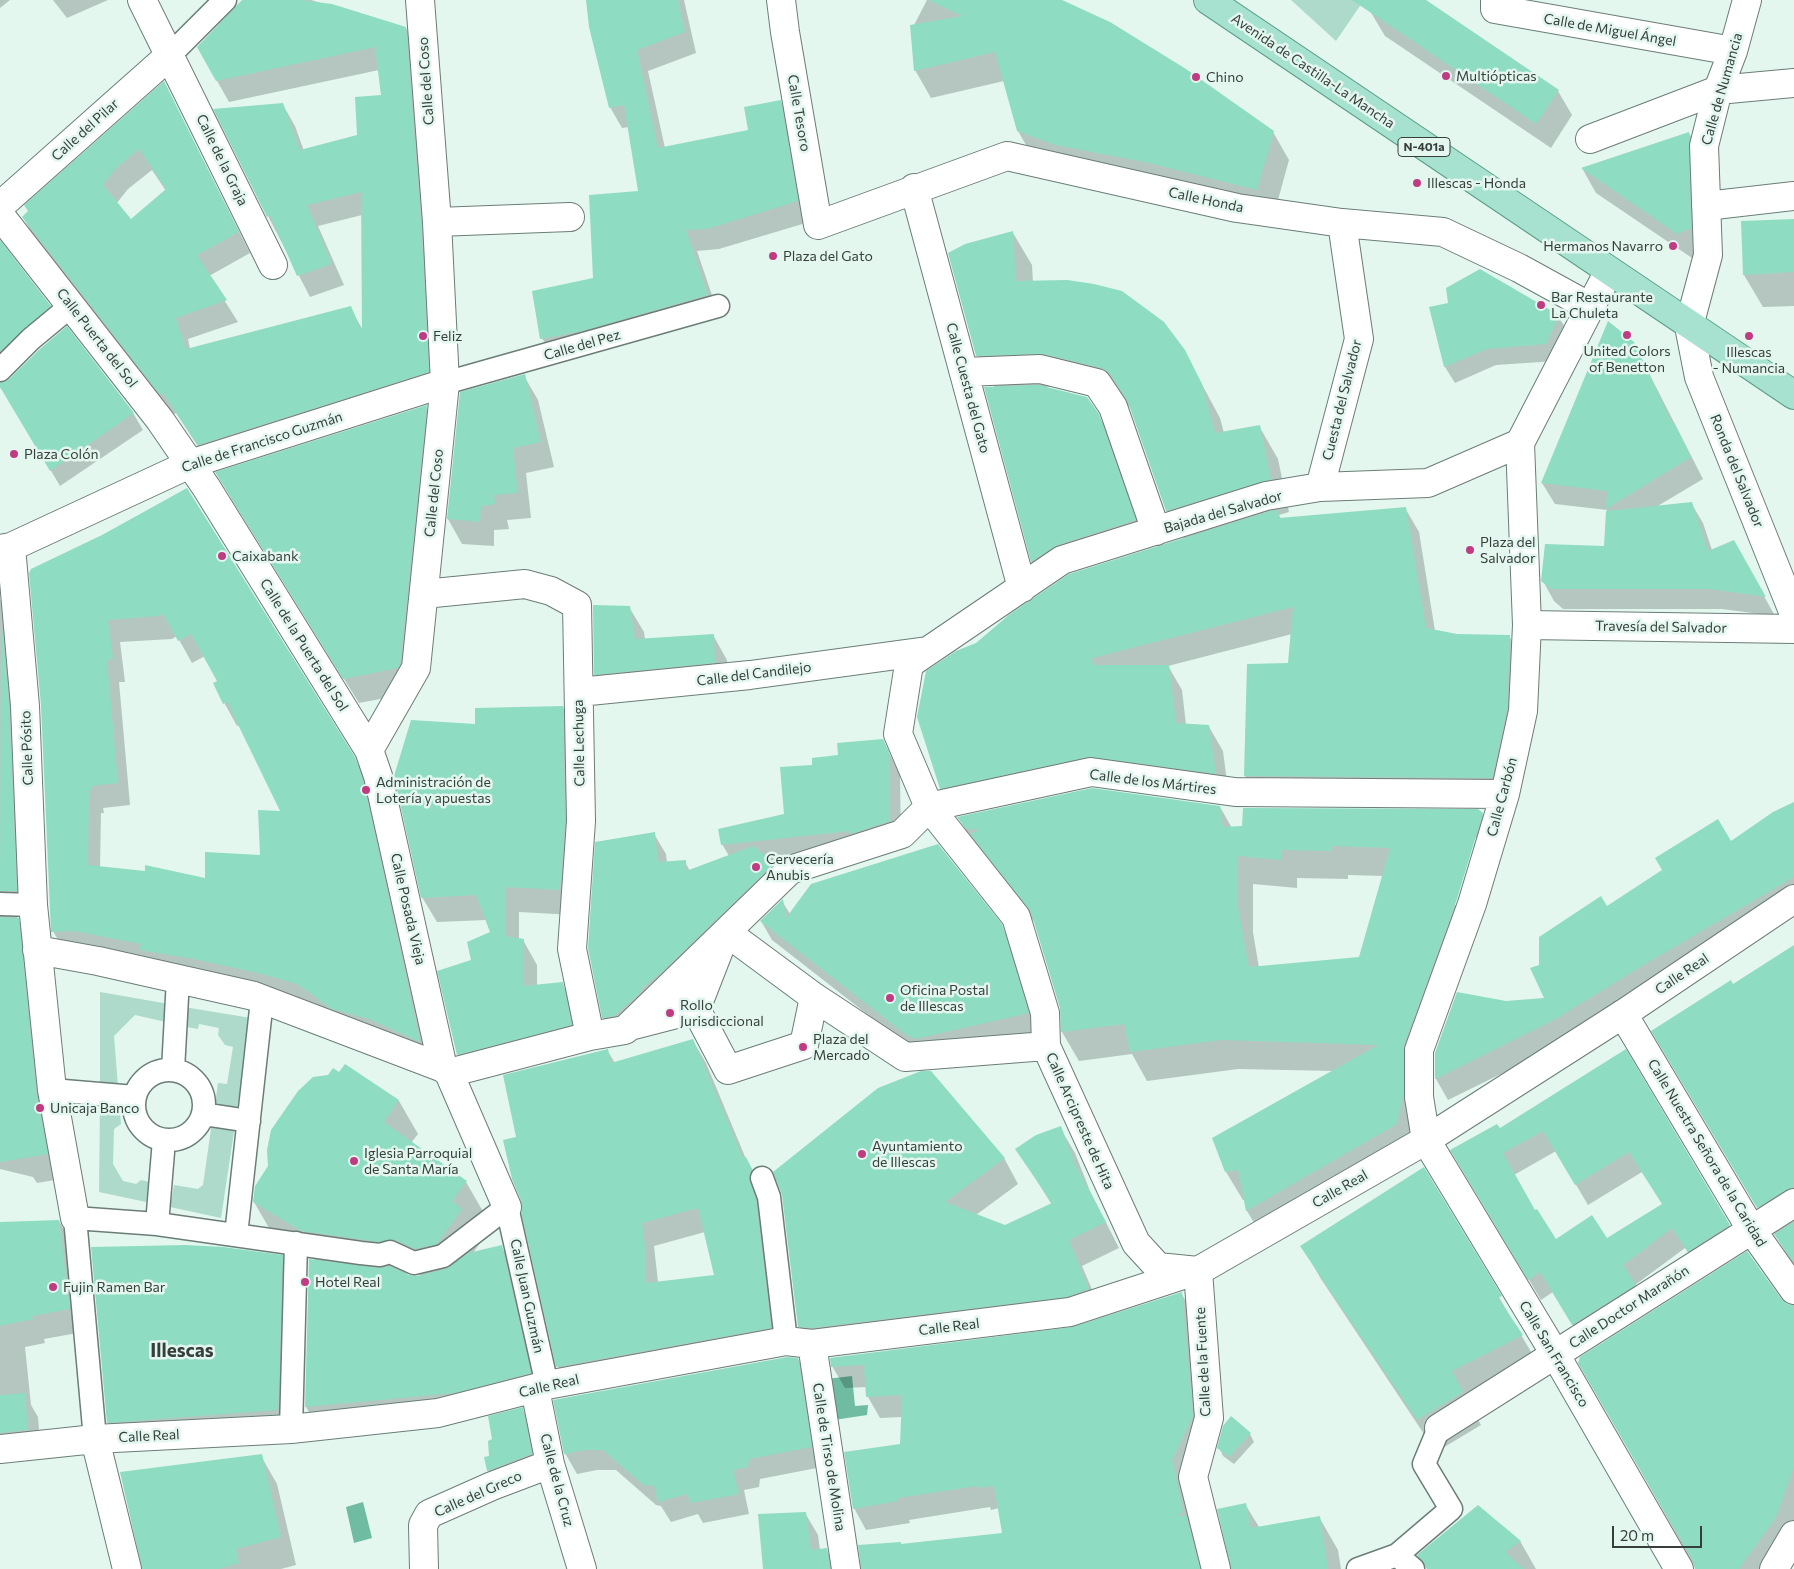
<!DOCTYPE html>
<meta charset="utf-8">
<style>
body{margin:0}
#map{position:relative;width:1794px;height:1569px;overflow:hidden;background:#e3f7ef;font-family:Commissioner,sans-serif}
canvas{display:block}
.scale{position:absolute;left:1612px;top:1526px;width:90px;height:22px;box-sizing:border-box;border:2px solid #373f3c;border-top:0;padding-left:6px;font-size:15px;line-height:18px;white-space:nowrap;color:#373f3c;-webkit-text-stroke:4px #e3f7ef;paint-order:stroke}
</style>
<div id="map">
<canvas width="1794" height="1569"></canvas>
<div class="scale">20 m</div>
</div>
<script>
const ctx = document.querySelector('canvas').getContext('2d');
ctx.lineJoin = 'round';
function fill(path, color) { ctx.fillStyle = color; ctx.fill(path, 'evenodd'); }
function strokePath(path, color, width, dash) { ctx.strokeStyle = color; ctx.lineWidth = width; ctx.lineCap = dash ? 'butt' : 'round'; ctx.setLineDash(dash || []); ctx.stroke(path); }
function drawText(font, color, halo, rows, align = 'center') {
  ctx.font = font + ' Commissioner,sans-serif'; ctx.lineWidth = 5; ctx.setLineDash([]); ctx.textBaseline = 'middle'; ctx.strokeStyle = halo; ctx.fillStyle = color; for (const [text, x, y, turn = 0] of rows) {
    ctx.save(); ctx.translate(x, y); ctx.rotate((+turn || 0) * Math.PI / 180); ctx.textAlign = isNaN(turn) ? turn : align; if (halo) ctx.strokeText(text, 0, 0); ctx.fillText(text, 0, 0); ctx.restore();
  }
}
const green = new Path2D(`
 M1291,0H1364L1336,41Z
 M100,992L169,1004L166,1022L135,1015L114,1036L118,1086L100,1084Z
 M184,1007L251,1018L237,1109L215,1105L218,1083L227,1084L233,1047L225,1045L218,1035L219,1028L199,1024L198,1029L181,1026Z
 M100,1102L119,1103L121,1124L114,1129L113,1164L123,1181L136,1184L141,1180L150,1182L146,1202L99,1192Z
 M212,1122L235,1125L221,1218L170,1207L174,1185L198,1189L203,1185Z`);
const water = new Path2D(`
 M852,1376L855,1406L868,1405L867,1415L834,1420L826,1379Z
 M363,1502L372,1538L354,1543L346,1507Z`);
const shadow = new Path2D(`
 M0,0H10L0,8Z
 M53,0H108L67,18Z
 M245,0H311L406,28L418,50L440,393L211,466L176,413L173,415L35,239L23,217L164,83L250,253L209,276L238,322L188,339L190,349L350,308L363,330L362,215L318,226L344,285L310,297L268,216L283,105L295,126L304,151L358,136L383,96L379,70L229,102L198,47ZM152,170L166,191L131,221L116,204L128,189Z
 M588,0H684L696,53L648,71L665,148L750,131L780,101L792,122L809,222L719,249L697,251L719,316L554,359L542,338L594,279L640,193L629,127L622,128L610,107Z
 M927,0H1060L1273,132L1289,160L1273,218L1034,159L1018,131L1004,81L931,98L915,70L912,29Z
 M1378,0H1423L1558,91L1572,115L1551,148L1385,36L1370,11Z
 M1689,133L1703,158L1705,253L1692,258L1596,193L1582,168Z
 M1794,220V306L1763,307L1744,275Z
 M1013,233L1032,265L1033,282L1184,351L1220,418L1224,433L1259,426L1278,459L1289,512L1279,515L1281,519L1405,508L1419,532L1435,631L1457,635L1509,636L1523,660L1506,802L1259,800L1245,776L1248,665H1289L1292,634L1168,666L1182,690L1186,725L1209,727L1223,751L1229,797L1102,780L954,812L941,788L976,644L1184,540L1167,511L1130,407L1121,400L1063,386L1046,387L1098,415L1111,437L1147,542L1070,567L1045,583L1032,562L985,388H995L977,355Z
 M0,242L50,306L62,328L35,350L2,383L133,413L143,430L60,486L1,386L0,389Z
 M1430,308L1558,316L1568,332L1556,361L1496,365L1455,383L1445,367Z
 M1633,342L1703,479L1656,507L1691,503L1703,523L1712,550L1745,562L1775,616L1722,609H1563L1554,601L1543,581L1605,547L1607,510L1555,504L1542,483Z
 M524,376L538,400L554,467L526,473L531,518L507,520L509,529L494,530V546L462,544L448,519Z
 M426,407L441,431L412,693L359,703L231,498Z
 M103,536L354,757L367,781L433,1063L66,954L53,931ZM177,636L192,663L205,656L219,682L214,684L237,726L240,725L282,812L261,856L206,880L100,868L101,813H104L103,808L130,805L119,682H125L120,642L172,639Z
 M0,599L13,622L30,916L17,917L32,944L61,1179L37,1183L33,1177L0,1169Z
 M629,607L644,632L645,639L713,635L727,660L729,688L610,699L595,674Z
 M563,707L577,733L574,915L519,912V939L523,940L537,965V986L562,984L577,1009L585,1050L472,1079L458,1054L473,960L491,933L486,920L437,922L422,897L476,725Z
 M883,740L900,775L901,843L860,852L771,861L786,884L615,1038L603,1018L654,834L666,854L667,863L685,862L690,871L729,856L722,844L785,815L814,767Z
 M1794,804V905L1566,1042L1448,1100L1436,1079V1053L1506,1002L1546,1000L1541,966L1606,907L1731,842Z
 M1220,807L1232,828L1482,814L1499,843L1420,1074L1413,1152L1264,1239L1247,1211L1245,1200H1243L1226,1172L1334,1071L1238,1069L1147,1081L1132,1054L1079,1061L1062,1032L1061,1008L1036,924L975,846L959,818ZM1474,838H1477L1457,905H1454ZM1348,875L1384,876L1360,958L1259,968L1253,932V884L1297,888V878L1348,879Z
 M782,901L790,914L1001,925L1012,945L1039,1032L927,1057L917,1053L772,940L761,921Z
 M1794,949V1266L1670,1060L1732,985Z
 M693,1041L706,1063L746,1159L759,1181L783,1350L571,1389L558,1367L523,1211L518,1138L607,1050L615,1063ZM705,1232L716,1276L658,1282L654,1246Z
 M1625,1051L1741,1246L1701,1272L1685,1248L1635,1285L1647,1306L1585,1345L1553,1292L1541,1300L1464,1171L1499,1130ZM1556,1151L1588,1205L1642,1172L1663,1205L1607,1240L1555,1241L1535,1212L1514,1175Z
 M345,1066L399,1101L418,1134L411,1143L466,1182L485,1215L473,1231L480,1243L473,1253L501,1246L514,1268L542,1395L318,1428L306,1407L317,1261L273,1235L254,1202ZM415,1272L422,1276L417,1277L403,1274Z
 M1060,1128L1075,1153L1090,1191L1119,1248L1082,1266L1103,1315L814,1352L799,1326L783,1195L1004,1158L1018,1184L976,1215L1005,1226L1052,1205L1017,1149Z
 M1424,1169L1541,1369L1470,1405L1481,1425L1436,1452L1321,1279L1302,1246Z
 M59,1221L72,1244L83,1332L44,1339L45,1343L25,1347L31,1405L38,1417L41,1454L0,1459V1223Z
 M1747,1253L1786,1305L1794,1306V1543L1776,1569H1696L1580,1363Z
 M282,1256L293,1276L289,1429L119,1442L108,1422Z
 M1181,1293L1194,1315L1206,1569H861L901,1545L1003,1534L999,1508L991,1510L990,1507L909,1520L910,1523L866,1530L854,1508L902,1445V1417L880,1418L868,1397L867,1387L845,1388L832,1366L1072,1329Z
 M798,1359L809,1380L822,1467L760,1479L759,1487L744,1490L749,1514L703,1523L698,1514L671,1522L661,1506L656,1505L616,1470H597L577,1474L565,1453Z
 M522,1409L532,1425L541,1471L498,1487L488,1471L486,1458L491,1456L493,1440Z
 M1250,1434L1254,1442L1234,1464L1223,1456L1219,1447Z
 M261,1456L277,1484L296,1565L281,1569H143Z
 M1245,1504L1259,1527L1319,1517L1338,1550L1341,1569H1238Z
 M805,1513L818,1535L820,1550L826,1549L838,1569H765Z
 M1520,1541L1536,1569H1427L1419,1555Z`);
const building = new Path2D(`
 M242,0H300L332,4L406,27L421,223L429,372L198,445L163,393L160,395L22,217L28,211L24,205L164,81L239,232L197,255L227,300L176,318L186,349L351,306L362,332L361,192L307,205L332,264L297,276L270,215L267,217L213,109L283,103L300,150L357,135L355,97L381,95L375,47L216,81L197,47ZM139,149L166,189L131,219L103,185L116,168Z
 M586,0H678L685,32L637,50L658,148L748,130L744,107L781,100L798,201L707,229L686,230L708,295L582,331L540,339L532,291L593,278L589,195L638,191L624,105L609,108L589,27Z
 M928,0H1062L1110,22L1186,69L1274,131L1257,190L1144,162L1055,145L1017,131L995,52L914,71L910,25L962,16Z
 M1352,0H1426L1559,90L1536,124Z
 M1689,132L1691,228L1677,234L1581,168Z
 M1794,219V272L1743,275L1741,221Z
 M1013,231L1016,281L1067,280L1094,284L1122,291L1164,322L1185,350L1202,384L1215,433L1260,425L1271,479L1166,511L1128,402L1110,374L1101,368L1043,354L976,356L948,253L965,244Z
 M0,240L51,306L0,351Z
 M1480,269L1559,315L1546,344L1487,349L1444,367L1429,307L1448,303L1446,288Z
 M1608,321L1634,342L1672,423L1674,422L1691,457L1606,509L1607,491L1541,483Z
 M67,326L134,413L50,471L0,387V383L9,379L40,349Z
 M525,374L541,442L513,448L518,493L494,495L495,504L481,506L480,522L447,519L460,392Z
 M1038,385L1087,397L1099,414L1136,520L1057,545L1031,562L984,387Z
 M427,405L400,665L398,668L343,679L215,472Z
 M187,488L355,757L363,780L420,1042L369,1019L332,1009L297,984L262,974L194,959L139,950L141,944L73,931L51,932L41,705L29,573L31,569L102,535ZM163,614L178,641L191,634L217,681L213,683L223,704L227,702L280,811L258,810L260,855L205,852V878L145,865V871L88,865L89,791L92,790L91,786L118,783L107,660L113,659L108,620L158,616Z
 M1692,502L1708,551L1734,540L1766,597L1710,589H1551L1541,581L1545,544L1604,546L1606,511Z
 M1406,507L1426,628L1457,634L1510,635L1507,709L1492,778L1244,776L1247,664L1288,663L1293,607L1092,658L1093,665H1169L1176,723L1209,725L1216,774L1088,757L940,789L917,717L926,671L956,651L976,643L1010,614L1069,574L1270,511L1278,510L1279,518Z
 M593,605L630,606L635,639L714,634L715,663L594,675Z
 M1,615L9,707L17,891H0Z
 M563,706L565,821L560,890L505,887V936L524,939L523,986L563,982L572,1025L457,1055L437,971L471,960L467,942L490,932L476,895L421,898L394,776L411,720L475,724V708Z
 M883,739L889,752L890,821L854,833H848L850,831L721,845L718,829L784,814L780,767L812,765V758L838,755L837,743Z
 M1092,788L1220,806L1223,827L1242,826L1243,808L1478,809L1483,813L1457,899L1404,1045L1403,1096L1397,1124L1246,1211L1238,1170L1225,1172L1212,1138L1378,1045L1221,1040L1130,1052L1124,1024L1061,1032L1060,1008L1031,912L970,834L977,831V829H966L957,817ZM1332,846L1390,848L1359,957L1249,967L1237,902V856L1282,860V850L1332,851Z
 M1794,802V877L1642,966L1554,1020L1435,1079V1053L1457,992L1506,1001L1544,998L1530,968L1539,965V937L1601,896L1607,906L1662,870L1655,858L1718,819L1731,841L1773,812Z
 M655,832L658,862L686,860V871L753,846L775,863L662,972L641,989V992L614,1016L602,1018L588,948L595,842Z
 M938,844L1002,924L1029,1013L915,1039L905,1034L760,921L783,899L786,918L811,884Z
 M0,917L19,918L36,1092L48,1154L0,1162Z
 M1794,945V1187L1786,1190L1757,1208L1651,1031L1731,980L1733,984Z
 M693,1039L743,1158L746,1157L752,1169L749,1175L750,1182L756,1200L771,1328L556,1367L521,1212V1201L512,1179L503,1140L516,1137L503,1075L608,1049L611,1063ZM698,1208L714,1275L646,1283V1254L642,1223Z
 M1626,1049L1730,1225L1688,1252L1672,1228L1623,1265L1636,1285L1572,1325L1540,1272L1528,1280L1450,1150L1497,1124L1500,1128ZM1543,1131L1575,1185L1629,1152L1662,1204L1607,1238L1592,1215L1556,1239L1537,1209L1535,1210L1503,1153Z
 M345,1064L399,1100L384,1122L467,1181L452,1201L462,1209L437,1244L415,1249L395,1240L379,1242L301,1231L253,1202L255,1186L268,1166L267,1150L271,1130L298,1091L313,1077L328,1075L333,1068L339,1072Z
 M921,1071H931L1005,1158L945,1202L1005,1225L1052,1203L1015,1149L1036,1135L1061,1126L1075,1164L1106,1222L1069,1240L1089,1289L1067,1297L812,1328L798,1327L782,1195L773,1172L878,1088Z
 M1424,1167L1502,1296L1498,1298L1523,1335L1452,1371L1463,1392L1417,1420L1300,1246Z
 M59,1220L70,1309L32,1316L33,1319L0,1326V1222Z
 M1794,1222V1263L1774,1234Z
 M185,1245L223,1247L283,1255L278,1410L107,1423L91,1247Z
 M502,1245L531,1373L455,1393L305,1407L309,1259L379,1268L389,1266L409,1275L417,1276L446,1269L468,1253Z
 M1747,1251L1781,1299L1787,1304L1794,1305V1467L1776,1517L1739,1569H1695L1693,1561L1578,1363L1580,1357Z
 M1182,1292L1193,1416L1172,1460L1183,1510L1178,1517L1186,1515L1200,1569H861L858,1545L901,1542V1544L1002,1533L994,1486L978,1488L977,1486L898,1498V1501L853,1509L844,1452L900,1444L902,1395L866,1397L864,1365L831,1367L830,1358L1072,1327Z
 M787,1357L798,1358L812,1447L749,1459L748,1467L733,1470L739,1494L691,1503L687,1494L658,1502L654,1486L643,1485L603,1450H585L564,1454L553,1400Z
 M25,1393L28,1430L0,1433V1395Z
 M523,1407L532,1454L487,1471L484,1457L489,1456L488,1441L492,1439L488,1416Z
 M1231,1416L1251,1433L1229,1457L1217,1448L1223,1426Z
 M262,1454L281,1537L236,1549L239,1563L218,1569H142L120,1472Z
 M1246,1503L1251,1528L1320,1516L1328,1569H1231L1217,1509Z
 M1478,1505L1521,1541L1505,1552L1524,1569H1428L1417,1555Z
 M806,1512L811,1550L827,1548L830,1569H763L758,1514Z`);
const pedestrian = new Path2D(`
 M170,55L225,0
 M0,370L31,339L72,305
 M445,383L718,306
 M0,904L33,905
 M173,1070L178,979
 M134 1105a35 35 0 1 1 70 0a35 35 0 1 1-70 0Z
 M52,1090L135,1097
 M203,1114L249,1121
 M762,1178L769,1197L786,1341
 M157,1224L164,1140
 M236,1235L262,1000
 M291,1429L296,1243
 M95,1439L75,1218L157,1224L361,1253L380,1255L390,1252L414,1263L443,1256L507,1207L547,1385
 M1397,1555L1413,1569
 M1358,1569L1397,1555L1451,1509L1424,1464L1439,1428`);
const minor = new Path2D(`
 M142,0L273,265
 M781,0L785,32L818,225L1007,156L1237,208L1342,223L1443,232L1519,268L1590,307
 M1495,0V9L1733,51
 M1747,0L1733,51L1718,90L1704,146L1708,255L1689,326L1699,377L1794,614
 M1590,139L1718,90L1794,83
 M914,188L1022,588
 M0,206L170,55
 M1706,206L1794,196
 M0,215L160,420L206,487L369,750L378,776L443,1068
 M437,222L570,217
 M964,372L1040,369L1097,383L1113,407L1156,531
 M1520,443L1527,625L1523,711L1505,794L1472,904L1419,1050V1097L1426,1140L1555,1354L1679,1569
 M1320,487L1359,339L1342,223
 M11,547L25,706L33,905L52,1090L75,1218
 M0,549L11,547L190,464L445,383
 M424,594L525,584L551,591L577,605L581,821L572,949L590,1036
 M1527,625L1794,629
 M579,692L750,675L927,651
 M369,750L416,668L445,383L437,222L420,0
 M37,950L98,961L254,996L443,1068L449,1073L507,1207
 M687,992L728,1070L804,1045L814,997
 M1623,1014L1751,1229L1794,1290
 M630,1026L696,1009L726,932L790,870L902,834L929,807L1091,772L1235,792L1505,794
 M449,1073L590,1036L625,1030L726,932L814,997L905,1057L1046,1046
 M1198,1271L1158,1267L1136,1243L1046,1046L1045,1013L1016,917L929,807L898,734L909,664L1062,560L1266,496L1320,487L1428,483L1520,443L1609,271
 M1198,1271L1209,1418L1193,1477L1216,1569
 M812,1344L846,1569
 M535,1389L550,1464L582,1569
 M1439,1428L1794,1203
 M95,1439L127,1569
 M0,1449L95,1439L291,1429L438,1413L547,1385L786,1341L812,1344L1070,1312L1189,1273
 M424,1569L423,1525L429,1514L492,1486L550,1464
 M1774,1569L1794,1535`);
const tertiary = new Path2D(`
 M1198,1271L1426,1140L1623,1014L1794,899`);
const primary = new Path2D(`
 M1208,0L1794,395`);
const markers = [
 [1446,76,5,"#bf3c83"],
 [1196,77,5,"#bf3c83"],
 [1417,183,5,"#bf3c83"],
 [1673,246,5,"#bf3c83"],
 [773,256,5,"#bf3c83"],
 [1541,305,5,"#bf3c83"],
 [1627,335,5,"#bf3c83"],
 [423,336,5,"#bf3c83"],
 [1749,336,5,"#bf3c83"],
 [14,454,5,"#bf3c83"],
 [1470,550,5,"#bf3c83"],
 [222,556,5,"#bf3c83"],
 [366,790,5,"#bf3c83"],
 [756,867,5,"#bf3c83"],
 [890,998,5,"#bf3c83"],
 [670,1013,5,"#bf3c83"],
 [803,1047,5,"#bf3c83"],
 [40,1108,5,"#bf3c83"],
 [862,1154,5,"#bf3c83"],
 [354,1161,5,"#bf3c83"],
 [305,1282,5,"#bf3c83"],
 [53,1287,5,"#bf3c83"]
];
const shields = [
 [1424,147,52]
];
const shieldNames = [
 ["N-401a",1424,147]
];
const streetNames = [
 ["Calle de Miguel Ángel",1610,30,10],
 ["Avenida de Castilla-La Mancha",1313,71,34],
 ["Calle del Coso",426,81,-94],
 ["Calle de Numancia",1722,89,-74],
 ["Calle Tesoro",799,113,80],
 ["Calle del Pilar",85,130,-42],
 ["Calle de la Graja",222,160,64],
 ["Calle Honda",1206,200,12],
 ["Calle Puerta del Sol",97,338,52],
 ["Calle del Pez",582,345,-16],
 ["Calle Cuesta del Gato",968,388,75],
 ["Cuesta del Salvador",1342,400,-76],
 ["Calle de Francisco Guzmán",262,442,-18],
 ["Ronda del Salvador",1737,471,68],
 ["Calle del Coso",434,493,-84],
 ["Bajada del Salvador",1223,512,-16],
 ["Travesía del Salvador",1661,627,1],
 ["Calle de la Puerta del Sol",304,645,58],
 ["Calle del Candilejo",754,674,-7],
 ["Calle Lechuga",579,743,-91],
 ["Calle Pósito",27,748,-92],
 ["Calle de los Mártires",1153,782,7],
 ["Calle Carbón",1502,797,-75],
 ["Calle Posada Vieja",408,909,77],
 ["Calle Real",1682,974,-34],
 ["Calle Arcipreste de Hita",1080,1121,66],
 ["Calle Nuestra Señora de la Caridad",1707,1153,59],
 ["Calle Real",1340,1189,-30],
 ["Calle Juan Guzmán",527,1296,78],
 ["Calle Doctor Marañón",1629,1307,-33],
 ["Calle Real",949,1327,-7],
 ["Calle San Francisco",1554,1354,59],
 ["Calle de la Fuente",1203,1362,-93],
 ["Calle Real",549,1386,-13],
 ["Calle Real",149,1436,-3],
 ["Calle de Tirso de Molina",829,1457,81],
 ["Calle de la Cruz",557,1480,75],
 ["Calle del Greco",478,1494,-24]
];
const poiNames = [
 ["Multiópticas",1456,76],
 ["Chino",1206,77],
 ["Illescas - Honda",1427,183],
 ["Hermanos Navarro",1663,246,"right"],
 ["Plaza del Gato",783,256],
 ["Bar Restaurante",1551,297],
 ["La Chuleta",1551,313],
 ["Feliz",433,336],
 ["United Colors",1627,351,"center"],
 ["of Benetton",1627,367,"center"],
 ["Illescas",1749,352,"center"],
 ["- Numancia",1749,368,"center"],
 ["Plaza Colón",24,454],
 ["Plaza del",1480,542],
 ["Salvador",1480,558],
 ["Caixabank",232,556],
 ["Administración de",376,782],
 ["Lotería y apuestas",376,798],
 ["Cervecería",766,859],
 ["Anubis",766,875],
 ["Oficina Postal",900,990],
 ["de Illescas",900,1006],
 ["Rollo",680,1005],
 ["Jurisdiccional",680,1021],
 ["Plaza del",813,1039],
 ["Mercado",813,1055],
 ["Unicaja Banco",50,1108],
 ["Ayuntamiento",872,1146],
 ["de Illescas",872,1162],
 ["Iglesia Parroquial",364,1153],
 ["de Santa María",364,1169],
 ["Hotel Real",315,1282],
 ["Fujin Ramen Bar",63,1287]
];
const districtNames = [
 ["Illescas",182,1351]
];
fill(green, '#addaca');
fill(water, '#6fbca3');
fill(shadow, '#0003');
fill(building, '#8edcc2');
strokePath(pedestrian, '#6b7d77', 25);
strokePath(minor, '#6b7d77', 30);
strokePath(tertiary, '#6b7d77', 30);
strokePath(primary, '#599d87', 30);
strokePath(pedestrian, '#fff', 22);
strokePath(minor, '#fff', 28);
strokePath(tertiary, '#fff', 28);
strokePath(primary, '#a7e2d0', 28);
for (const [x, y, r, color] of markers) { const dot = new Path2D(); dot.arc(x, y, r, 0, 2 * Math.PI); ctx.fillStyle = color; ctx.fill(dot); strokePath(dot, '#e3f7ef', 2); }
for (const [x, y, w] of shields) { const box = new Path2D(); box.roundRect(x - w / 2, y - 9.5, w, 19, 4); ctx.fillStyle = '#e3f7ef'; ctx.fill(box); strokePath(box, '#373f3c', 1); }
drawText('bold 12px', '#373f3c', null, shieldNames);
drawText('14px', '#373f3c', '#e3f7ef', streetNames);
drawText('14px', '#373f3c', '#e3f7ef', poiNames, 'left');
drawText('bold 19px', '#373f3c', '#e3f7ef', districtNames);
</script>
